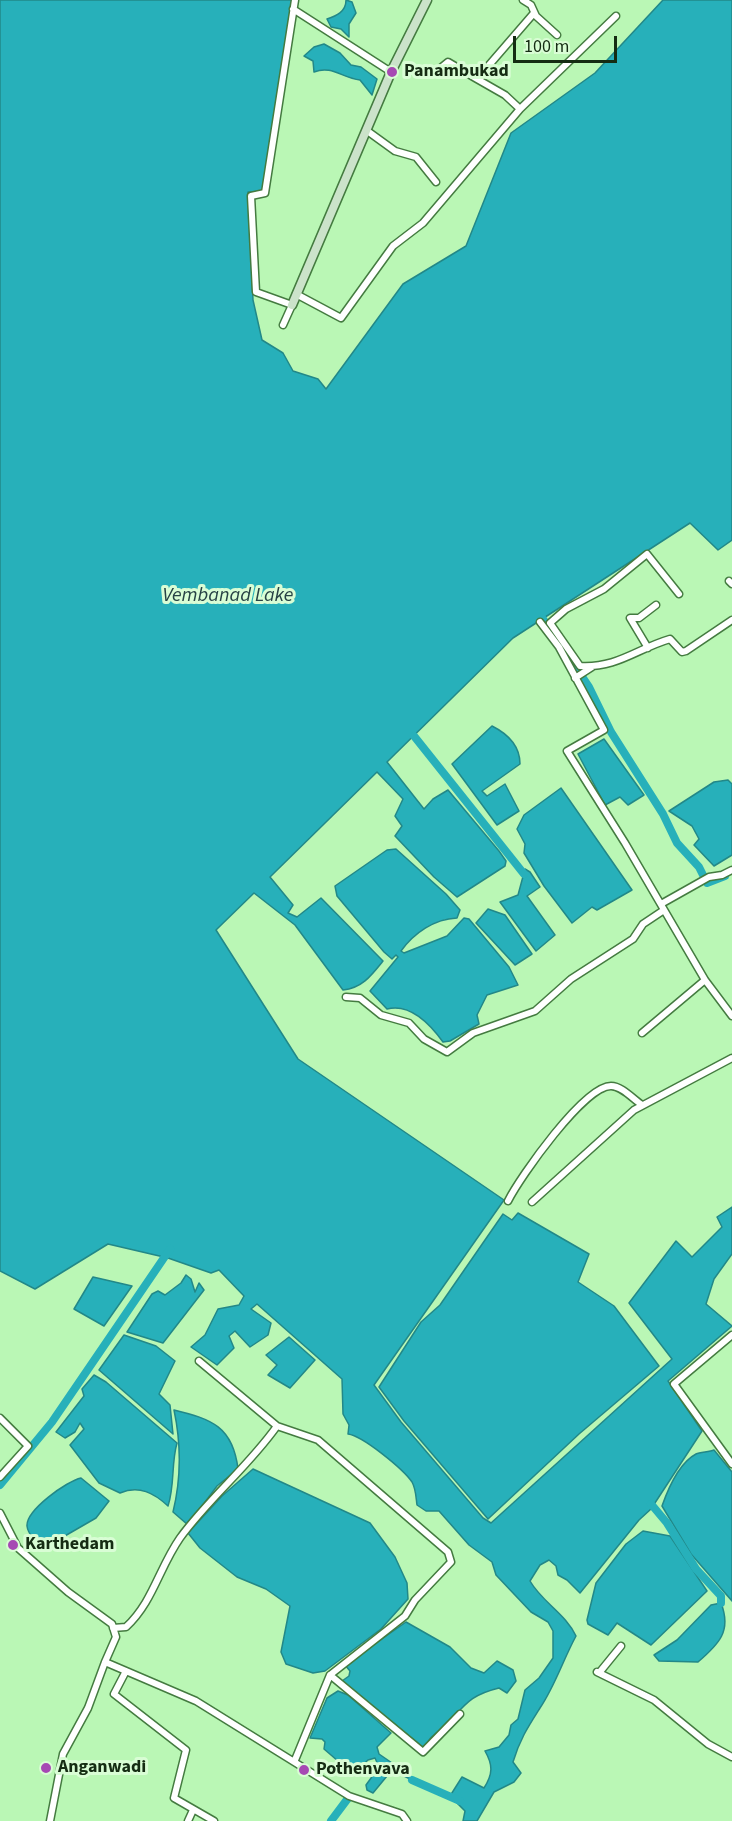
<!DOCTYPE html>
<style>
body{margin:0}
#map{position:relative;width:732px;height:1821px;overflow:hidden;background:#baf7b5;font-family:"Source Sans 3",sans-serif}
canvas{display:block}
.scale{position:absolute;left:513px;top:36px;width:104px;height:27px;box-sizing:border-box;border:3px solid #152c13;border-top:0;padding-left:8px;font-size:18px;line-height:21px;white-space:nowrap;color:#152c13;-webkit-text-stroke:4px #d9fdd5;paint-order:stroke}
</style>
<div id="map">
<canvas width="732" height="1821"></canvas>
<div class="scale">100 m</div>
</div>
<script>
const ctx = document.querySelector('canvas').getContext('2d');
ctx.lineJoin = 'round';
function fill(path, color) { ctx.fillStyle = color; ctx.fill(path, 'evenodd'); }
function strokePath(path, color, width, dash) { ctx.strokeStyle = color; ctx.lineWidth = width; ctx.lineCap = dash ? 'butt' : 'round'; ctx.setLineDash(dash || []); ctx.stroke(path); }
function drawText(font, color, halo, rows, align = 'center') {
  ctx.font = font + ' "Source Sans 3",sans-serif'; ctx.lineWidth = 6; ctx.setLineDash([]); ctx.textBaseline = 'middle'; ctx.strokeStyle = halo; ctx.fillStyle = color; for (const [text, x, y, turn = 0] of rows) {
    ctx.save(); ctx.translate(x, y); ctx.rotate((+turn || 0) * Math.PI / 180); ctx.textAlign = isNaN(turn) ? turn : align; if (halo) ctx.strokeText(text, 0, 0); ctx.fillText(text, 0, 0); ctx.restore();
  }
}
const water = new Path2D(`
 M0,0H292L263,193L248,192L253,300L262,340L283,353L293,371L318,379L326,389L403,284L466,246L511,133L595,73L663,0H732V540L718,550L690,523L513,638L387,762L424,809L433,799L448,790L499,851L506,861L505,866L457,897L434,877L395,836L402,826L395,816L403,799L377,772L270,877L293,905L288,913L297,917L321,898L383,961C371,976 362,988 343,990L295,925L254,893L216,930L298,1059L504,1200L374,1385L401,1422L483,1518L491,1523L672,1359L629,1303L676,1241L692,1257L722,1227L717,1217L732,1207V1254L714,1279L706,1304L732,1326L668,1381L702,1431L651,1509L639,1520L580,1593L567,1580L558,1575L556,1566L549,1560L540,1565L530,1581C542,1602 566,1614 576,1636C563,1660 555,1686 540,1708C528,1727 520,1739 513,1762L521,1773L514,1782L494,1792L477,1821H463L465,1811L450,1796L462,1777L484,1788C493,1774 493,1765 485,1751L499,1747L509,1735L511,1725L518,1719L525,1690L539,1678L553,1658V1631L548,1622L531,1612L496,1575L492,1562L469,1545L439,1511H426L417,1505C416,1498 416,1489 412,1482C403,1469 363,1436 348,1434L349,1425L343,1414L342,1379L257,1304L251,1309L271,1323L268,1335L250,1347L235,1331L229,1336L234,1348L217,1365L191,1347L205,1335L218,1309L239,1305L244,1296L219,1270L211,1273L168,1258L108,1244L35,1289L0,1271Z
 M346,0L352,2L356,13L349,24V37L341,29L331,27L327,19C336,16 346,12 346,0Z
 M324,44L340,53L351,65L361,67L377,79L372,95L360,80C342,78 332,65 314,72L313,61L304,56L314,47Z
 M492,726C508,734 520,746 520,764L482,791L487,796L505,784L519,811L497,825L452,764Z
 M604,739L644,795L628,805L620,797L605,805L578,754Z
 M728,780L732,784V855L714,866L694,845L699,839L692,826L669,811L714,782Z
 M561,788L632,890L597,910L592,907L572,923L544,886L524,853L525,844L517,829L524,815Z
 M396,849L446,894L460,910L457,918C434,919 414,933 401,951L404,953L447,936L464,918L469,919L509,967L518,985L487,995L477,1015L479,1024L450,1041L443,1042C430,1024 410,1003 387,1009L370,991L398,957L396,955L392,959L384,952L337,896L335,886L387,850Z
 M525,869L530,872L540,887L527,896L555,935L536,951L500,902L518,895Z
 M488,909L505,915L532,954L515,965L476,923Z
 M518,1213L589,1254L578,1282L614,1306L659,1366L579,1434L488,1519L404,1421L379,1387L421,1322L440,1305L503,1214L512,1220Z
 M186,1275L191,1279L195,1292L199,1283L204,1290L163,1343L127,1332L152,1294L158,1291L165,1295L181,1283Z
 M93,1277L132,1286L104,1326L74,1309Z
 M124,1335L156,1346L175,1361L159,1394L170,1405L173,1434L99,1370Z
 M289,1337L315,1360L290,1388L268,1375L277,1365L266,1355Z
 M94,1375L106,1382L177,1443C171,1464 175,1485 168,1506C154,1493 139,1485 120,1493L99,1483L70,1445L84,1429L80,1423L75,1432L65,1438L56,1432L84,1396L82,1389Z
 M174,1410C212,1419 233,1427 238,1469L217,1486L188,1525L173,1512C181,1479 181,1443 174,1410Z
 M714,1450L732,1472V1601L691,1554L662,1506C668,1489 679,1463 696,1454C700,1452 709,1452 714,1450Z
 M253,1469L370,1523L395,1557L407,1583L408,1599L381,1629L325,1671L313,1673L286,1664L281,1652L290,1606L266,1589L237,1577L200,1548L188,1533L222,1496Z
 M81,1478L109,1501L96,1518L44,1548C37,1542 28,1535 27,1526C26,1510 67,1481 81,1478Z
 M643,1531L670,1536L707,1591L651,1645L617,1623L608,1635L588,1624L587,1620L596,1583L626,1544Z
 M721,1603C732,1631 719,1644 698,1662L659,1661L654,1655L677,1640L711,1605Z
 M406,1622L450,1647L471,1668L484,1673L497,1661L513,1670L516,1681L507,1693L499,1688C470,1695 466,1704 446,1725C437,1734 428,1736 425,1749L342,1681L349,1676L350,1671L345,1665Z
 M338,1691L348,1695L391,1733L377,1747L379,1754L408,1774L412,1780L392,1770L373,1793L367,1790L366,1785L379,1767L375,1758L368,1760L356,1771L355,1766L346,1768L324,1749L325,1742L322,1739L310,1738L327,1698Z`);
const canal = new Path2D(`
 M543,619L589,687L611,732L663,814L677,843L699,867L707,883L725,876
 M414,736L524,874
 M0,1485L52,1422L170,1249
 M651,1504L667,1523L696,1569L721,1596V1603
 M412,1780L460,1801
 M331,1821L349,1797`);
const street = new Path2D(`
 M523,0L531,5L536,16L557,35
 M293,9L391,72
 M423,71H437L448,62L477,79
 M520,109L505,95L477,79L534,13
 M366,130L395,151L416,157L436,182
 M296,294L341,318L393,246L423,223L520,109L616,16
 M283,325L292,305L256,292L251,196L265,193L295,0
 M729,581L732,584
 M679,594L647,554L604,589L566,609L550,623L580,666C618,668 636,649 670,639L682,652L686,651L732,620
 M540,622L559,647L604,730L567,751L625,843L705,980L732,1016
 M648,648L630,618H639L656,605
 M575,678L592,667
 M661,904L709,877L722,875L732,870
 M346,997L360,998L381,1015L409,1023L424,1039L447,1052L473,1033L535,1011L571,979L633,939L643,924L664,910
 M642,1033L705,980
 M508,1201C520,1177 584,1086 611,1086C622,1086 633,1099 642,1105
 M532,1202L634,1110L732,1058
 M732,1335L674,1384L732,1464
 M199,1361L277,1426L318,1440L448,1552L451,1562L415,1600L405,1616L330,1675L295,1760
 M0,1418L28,1446L0,1477
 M0,1513L18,1548L68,1592L112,1624L116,1637L105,1662L196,1701L349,1796L402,1814L407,1821
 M113,1628L126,1627C153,1602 159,1568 180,1538C209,1498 248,1467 277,1426
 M126,1671L114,1694L186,1750L174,1798L214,1821
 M597,1672L654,1700L708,1744L732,1757
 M599,1673L621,1646
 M330,1675L423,1752L460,1714
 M50,1821L63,1754L88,1708L105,1662
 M188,1821L193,1810`);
const secondary = new Path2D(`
 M292,305L391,72L427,0`);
const markers = [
 [392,72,6,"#a649b3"],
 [13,1545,6,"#a649b3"],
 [46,1768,6,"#a649b3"],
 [304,1770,6,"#a649b3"]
];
const poiNames = [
 ["Panambukad",404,72],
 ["Karthedam",25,1545],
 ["Anganwadi",58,1768],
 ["Pothenvava",316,1770]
];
const waterNames = [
 ["Vembanad Lake",228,597]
];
fill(water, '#27b0ba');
strokePath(water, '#288', 1.5);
strokePath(canal, '#27b0ba', 8);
strokePath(street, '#447b40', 9);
strokePath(secondary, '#447b40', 11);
strokePath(street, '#fff', 6);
strokePath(secondary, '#cbe3ca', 8);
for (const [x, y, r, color] of markers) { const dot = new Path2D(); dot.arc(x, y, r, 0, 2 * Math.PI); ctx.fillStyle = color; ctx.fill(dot); strokePath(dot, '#d9fdd5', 2); }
drawText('bold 18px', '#152c13', '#d9fdd5', poiNames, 'left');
drawText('italic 20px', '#274245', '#d9fdd5', waterNames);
</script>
